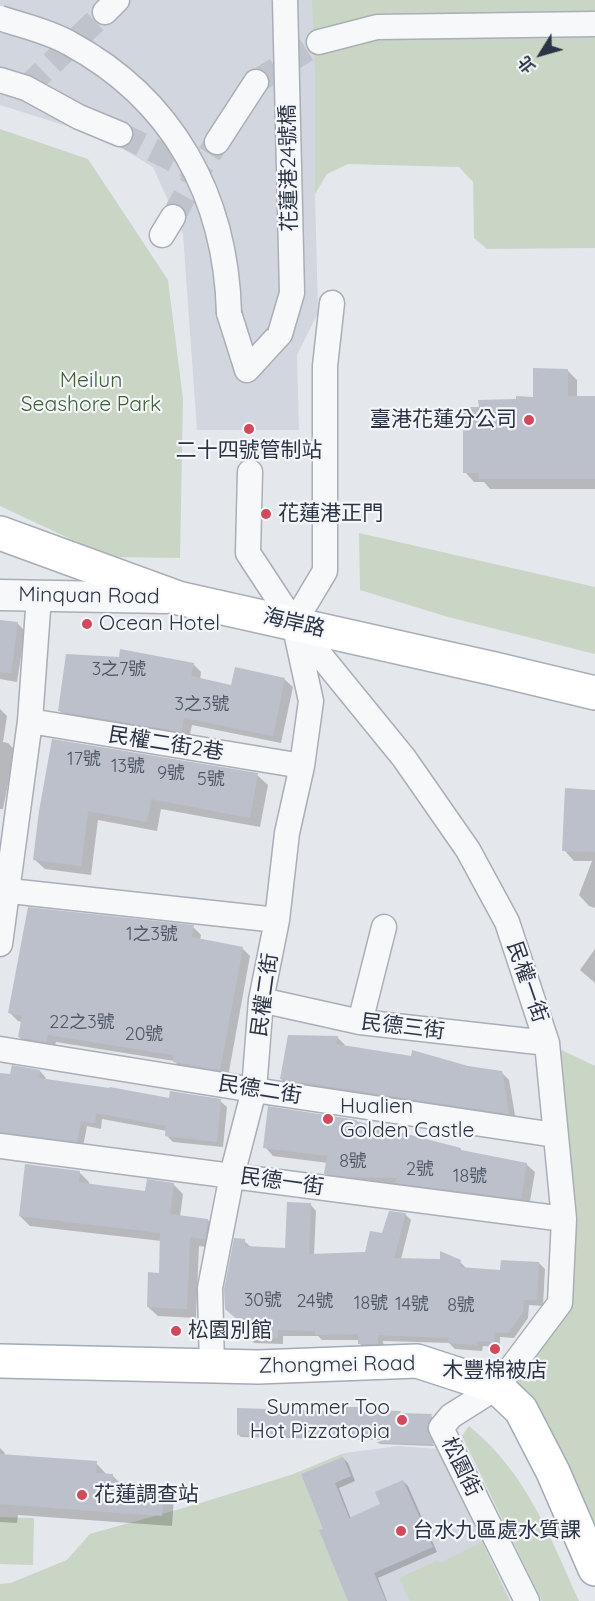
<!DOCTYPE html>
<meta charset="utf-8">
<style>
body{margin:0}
#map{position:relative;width:595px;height:1601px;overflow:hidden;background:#e4e7ec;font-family:Quicksand,"Noto Sans TC",sans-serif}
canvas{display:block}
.north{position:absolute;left:511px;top:24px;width:60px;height:60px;-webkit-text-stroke:4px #f4f6f9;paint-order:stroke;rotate:233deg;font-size:16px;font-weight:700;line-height:24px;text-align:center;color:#2b3445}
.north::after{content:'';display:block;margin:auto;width:21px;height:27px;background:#2b3445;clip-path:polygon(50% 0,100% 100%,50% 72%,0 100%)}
</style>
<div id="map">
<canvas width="595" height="1601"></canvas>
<div class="north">北</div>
</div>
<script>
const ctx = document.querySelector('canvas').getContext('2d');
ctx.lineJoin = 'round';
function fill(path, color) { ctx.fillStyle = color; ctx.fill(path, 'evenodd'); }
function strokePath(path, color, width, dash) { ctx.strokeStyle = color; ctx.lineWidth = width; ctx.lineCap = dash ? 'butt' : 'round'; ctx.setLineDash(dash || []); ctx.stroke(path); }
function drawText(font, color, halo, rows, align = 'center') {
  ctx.font = font + ' Quicksand,"Noto Sans TC",sans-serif'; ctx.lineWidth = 4.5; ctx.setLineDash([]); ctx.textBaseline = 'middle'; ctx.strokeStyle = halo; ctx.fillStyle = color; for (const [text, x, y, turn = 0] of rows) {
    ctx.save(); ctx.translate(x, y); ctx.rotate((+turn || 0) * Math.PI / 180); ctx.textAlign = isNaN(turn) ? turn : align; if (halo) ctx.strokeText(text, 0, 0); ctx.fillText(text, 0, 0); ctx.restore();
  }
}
const built = new Path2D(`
 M0,0H595L316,65L315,194L318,313L297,355L299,430H197L183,234L153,167L105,138L0,105Z
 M398,1446L439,1449L510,1601H0V1584L11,1583L67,1560L90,1534L191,1506L291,1475L345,1453Z`);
const green = new Path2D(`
 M312,0H595V248L487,249L474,238L473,182L459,167L348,164L327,174L315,194V65Z
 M0,129L88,159L168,280L183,399L180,558L109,557L0,506Z
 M359,533L595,587V654L448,617L360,590Z
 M547,1043L595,1066V1569L497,1387L560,1303Z
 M469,1426C527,1473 549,1535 579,1601H542L462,1436Z
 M342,1454L343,1457L301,1474L323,1529L320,1530L348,1601H0V1584L11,1583L67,1560L90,1534L191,1506L291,1475Z
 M0,1517L34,1518L33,1565L0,1564Z
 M482,1542L510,1601H410L399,1578L438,1560L440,1563Z`);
const shadow = new Path2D(`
 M567,370L577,380V398H595V489H490L484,482H474L465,472L480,408L535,398Z
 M0,621L17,623L25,631L17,682L0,679Z
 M193,664L201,672L200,680L233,686L284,679L293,687L281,743L192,725L189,739L68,719L60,711Z
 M0,709L7,716L3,742L8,743L15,750L3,809H0Z
 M257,775L268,785L260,827L161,809L157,831L98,820L91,875L45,869L34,859L40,811Z
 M595,791V908L589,906L579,895L592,861H574L564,850Z
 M193,927L201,935L200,940L242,948L250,956L228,1077L183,1070L174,1061L56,1042L54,1049L27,1045L19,1037L22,1022L18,1021L10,1013Z
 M595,949V983L580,970Z
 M337,1037L345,1045L344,1047L501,1072L509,1080L516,1121L289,1087L281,1079Z
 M40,1071L46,1078L45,1081L171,1100L220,1101L227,1107L223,1147L173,1142L167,1136V1131L102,1119L101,1129L87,1126L83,1147L5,1138L0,1133V1079Z
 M265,1147L463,1152L526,1164L535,1172L529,1207L405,1191L400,1186L358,1185L334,1181L326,1173L328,1163L273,1156Z
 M79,1172L89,1182V1185L147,1192L173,1184L183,1194L180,1217L208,1220L217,1230L214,1248L199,1246L196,1318L158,1316L148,1307L160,1275L161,1241L30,1226L20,1216Z
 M310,1204L316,1211L314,1255L366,1254L405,1214L411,1220L401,1259L460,1262L466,1268L502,1271L539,1263L545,1269L543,1306L529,1305L528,1318L514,1338L500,1337V1347L483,1346L482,1351L455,1349L449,1343L383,1341L384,1349L366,1350L360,1344V1340H322L318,1336H283V1344L254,1343L248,1337L244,1241L251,1247L286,1249Z
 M369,1409L372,1412L431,1416L433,1418L429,1430L434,1446L378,1444L387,1440L241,1437L238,1434L334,1412Z
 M0,1448L5,1453L4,1456L96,1463L107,1475L113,1476L120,1483L164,1486L174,1497L172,1526L18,1515L17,1523L0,1522Z
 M343,1458L348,1463L355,1481L339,1488L351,1519L382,1505L403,1481L408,1486L437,1552L378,1578L387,1601H350L325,1530L303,1475Z`);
const building = new Path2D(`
 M533,368L568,369V396H595V479H479V473H463V407H479L478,400L516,399V396L533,397Z
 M0,620L18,622L11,673L0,672Z
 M120,649L194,663L191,676L231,685L235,667L285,678L273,736L184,718L181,732L58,711L66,654L119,657Z
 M52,739L258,773L250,818L151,799L147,822L88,811L81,866L33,860L39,811Z
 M565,788L595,790V852L562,851Z
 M28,907L194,925L192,937L243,947L220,1070L173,1062V1055L48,1035L46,1042L18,1037L22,1016L8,1013Z
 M288,1035L338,1036L336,1044L411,1056L412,1050L468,1066L502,1071L509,1114L280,1079Z
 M12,1065L40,1070L39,1078L109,1088L110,1087L169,1098L170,1091L221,1099L217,1142L165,1136L166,1126L96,1113L95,1123L81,1121L77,1142L0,1132V1073L10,1074Z
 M268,1106L357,1120L356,1121L461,1148V1150L527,1163L521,1199L395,1183L397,1178L349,1177L324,1174L327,1156L263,1148Z
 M25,1164L80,1171L79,1182L99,1185L145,1191L147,1179L174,1183L170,1214L208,1219L205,1239L190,1237L187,1309L147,1307L148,1272L159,1273L160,1233L19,1216Z
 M287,1202L311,1203L309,1254L365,1252L370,1231L382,1233L389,1211L406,1213L394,1258L440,1259V1251L461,1260L460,1267L500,1270L501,1260L539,1262L537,1300H524L523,1312L508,1333L495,1332L494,1342L477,1341V1345L447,1343L449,1338L378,1335V1344H358V1334L315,1335V1331L278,1330V1338L246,1337L247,1328L225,1309L224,1289L234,1238L245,1239V1246L285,1248Z
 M333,1407H370V1410L401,1411L400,1413L432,1414L427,1427L433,1444L376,1443L387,1438L237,1435V1408L333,1411Z
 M0,1454L97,1461L96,1473L113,1474V1481L164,1485L162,1516L0,1504Z
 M343,1457L351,1476L335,1483L349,1518L380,1504L375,1492L403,1480L433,1547L374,1573L386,1601H348L319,1530L323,1529L301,1474Z`);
const minorTunnel = new Path2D(`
 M256,82L319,42
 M26,88L105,12
 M120,134L198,172L217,142
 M173,217L198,172`);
const minor = new Path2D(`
 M105,12L117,0
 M319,42L377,27L595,24
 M0,80L26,88L79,117L120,134
 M217,142L256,82
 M162,235L173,217
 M229,313L247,370L280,334
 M250,472L248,553L294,623L404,758L468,850L507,922L547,1043L564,1219L560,1303L497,1387L451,1416L441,1428L527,1601
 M294,623L325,571V366L332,303
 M30,721L302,766
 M0,890L277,920
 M0,944L30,721L39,596
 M261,1000L360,1022L547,1043
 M360,1022L384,927
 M0,1049L254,1090L555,1135
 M0,1146L564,1219
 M212,1366L210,1288L232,1175L254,1090L261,1000L277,920L287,833L302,766L311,701L295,628`);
const tertiary = new Path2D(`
 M0,595L166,598`);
const secondary = new Path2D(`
 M0,533L178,598L495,669L595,693`);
const primary = new Path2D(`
 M0,1361L258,1367L417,1361L497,1387L521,1410L553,1472L595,1569`);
const minorBridge = new Path2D(`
 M0,18C23,26 48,31 69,43C173,99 226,196 229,313
 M280,334L292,293L285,0`);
const markers = [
 [529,420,6,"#d1495b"],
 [249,429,6,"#d1495b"],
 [266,514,6,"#d1495b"],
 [87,624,6,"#d1495b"],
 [328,1119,6,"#d1495b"],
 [176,1331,6,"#d1495b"],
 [495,1349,6,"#d1495b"],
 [402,1420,6,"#d1495b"],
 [82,1495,6,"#d1495b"],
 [401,1531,6,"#d1495b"]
];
const numberNames = [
 ["3之7號",119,670],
 ["3之3號",202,705],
 ["17號",84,760],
 ["13號",128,767],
 ["9號",171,774],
 ["5號",211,780],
 ["1之3號",152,935],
 ["22之3號",82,1023],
 ["20號",144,1035],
 ["8號",353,1162],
 ["2號",420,1170],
 ["18號",470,1177],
 ["30號",263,1301],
 ["24號",315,1302],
 ["18號",371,1304],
 ["14號",412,1305],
 ["8號",461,1306]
];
const streetNames = [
 ["花蓮港24號橋",289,168,-91],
 ["Minquan Road",89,596,1],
 ["海岸路",294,623,13],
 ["民權二街2巷",166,744,9],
 ["民權一街",527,982,71],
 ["民權二街",265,995,-82],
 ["民德三街",403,1027,7],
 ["民德二街",260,1090,9],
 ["民德一街",282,1182,8],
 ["Zhongmei Road",337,1365,-1],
 ["松園街",461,1467,64]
];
const parkNames = [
 ["Meilun",91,381],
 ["Seashore Park",91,405]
];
const poiNames = [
 ["臺港花蓮分公司",517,420,"right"],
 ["二十四號管制站",249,451,"center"],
 ["花蓮港正門",278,514],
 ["Ocean Hotel",99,624],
 ["Hualien",340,1107],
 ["Golden Castle",340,1131],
 ["松園別館",188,1331],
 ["木豐棉被店",495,1371,"center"],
 ["Summer Too",390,1408,"right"],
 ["Hot Pizzatopia",390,1432,"right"],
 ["花蓮調查站",94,1495],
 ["台水九區處水質課",413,1531]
];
fill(built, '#d2d6de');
fill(green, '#c9d6c5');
fill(shadow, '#0003');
fill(building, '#bbc0ca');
strokePath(minorTunnel, '#bfc3cb', 24, [24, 12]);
strokePath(minor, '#a9aeb7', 27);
strokePath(tertiary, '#a9aeb7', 33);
strokePath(secondary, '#a9aeb7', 36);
strokePath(primary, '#a3abb8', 36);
strokePath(minor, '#f7f8fa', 24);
strokePath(tertiary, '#f7f8fa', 30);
strokePath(secondary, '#fff', 33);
strokePath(primary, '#fff', 33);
strokePath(minorBridge, '#a9aeb7', 27, []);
strokePath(minorBridge, '#f7f8fa', 24);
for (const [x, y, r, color] of markers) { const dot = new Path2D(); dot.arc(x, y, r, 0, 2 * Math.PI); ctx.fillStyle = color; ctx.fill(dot); strokePath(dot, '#f4f6f9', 2); }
drawText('18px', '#4f5766', null, numberNames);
drawText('21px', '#2b3445', '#f4f6f9', streetNames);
drawText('21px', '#3f6138', '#f4f6f9', parkNames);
drawText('21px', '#2b3445', '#f4f6f9', poiNames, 'left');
</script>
